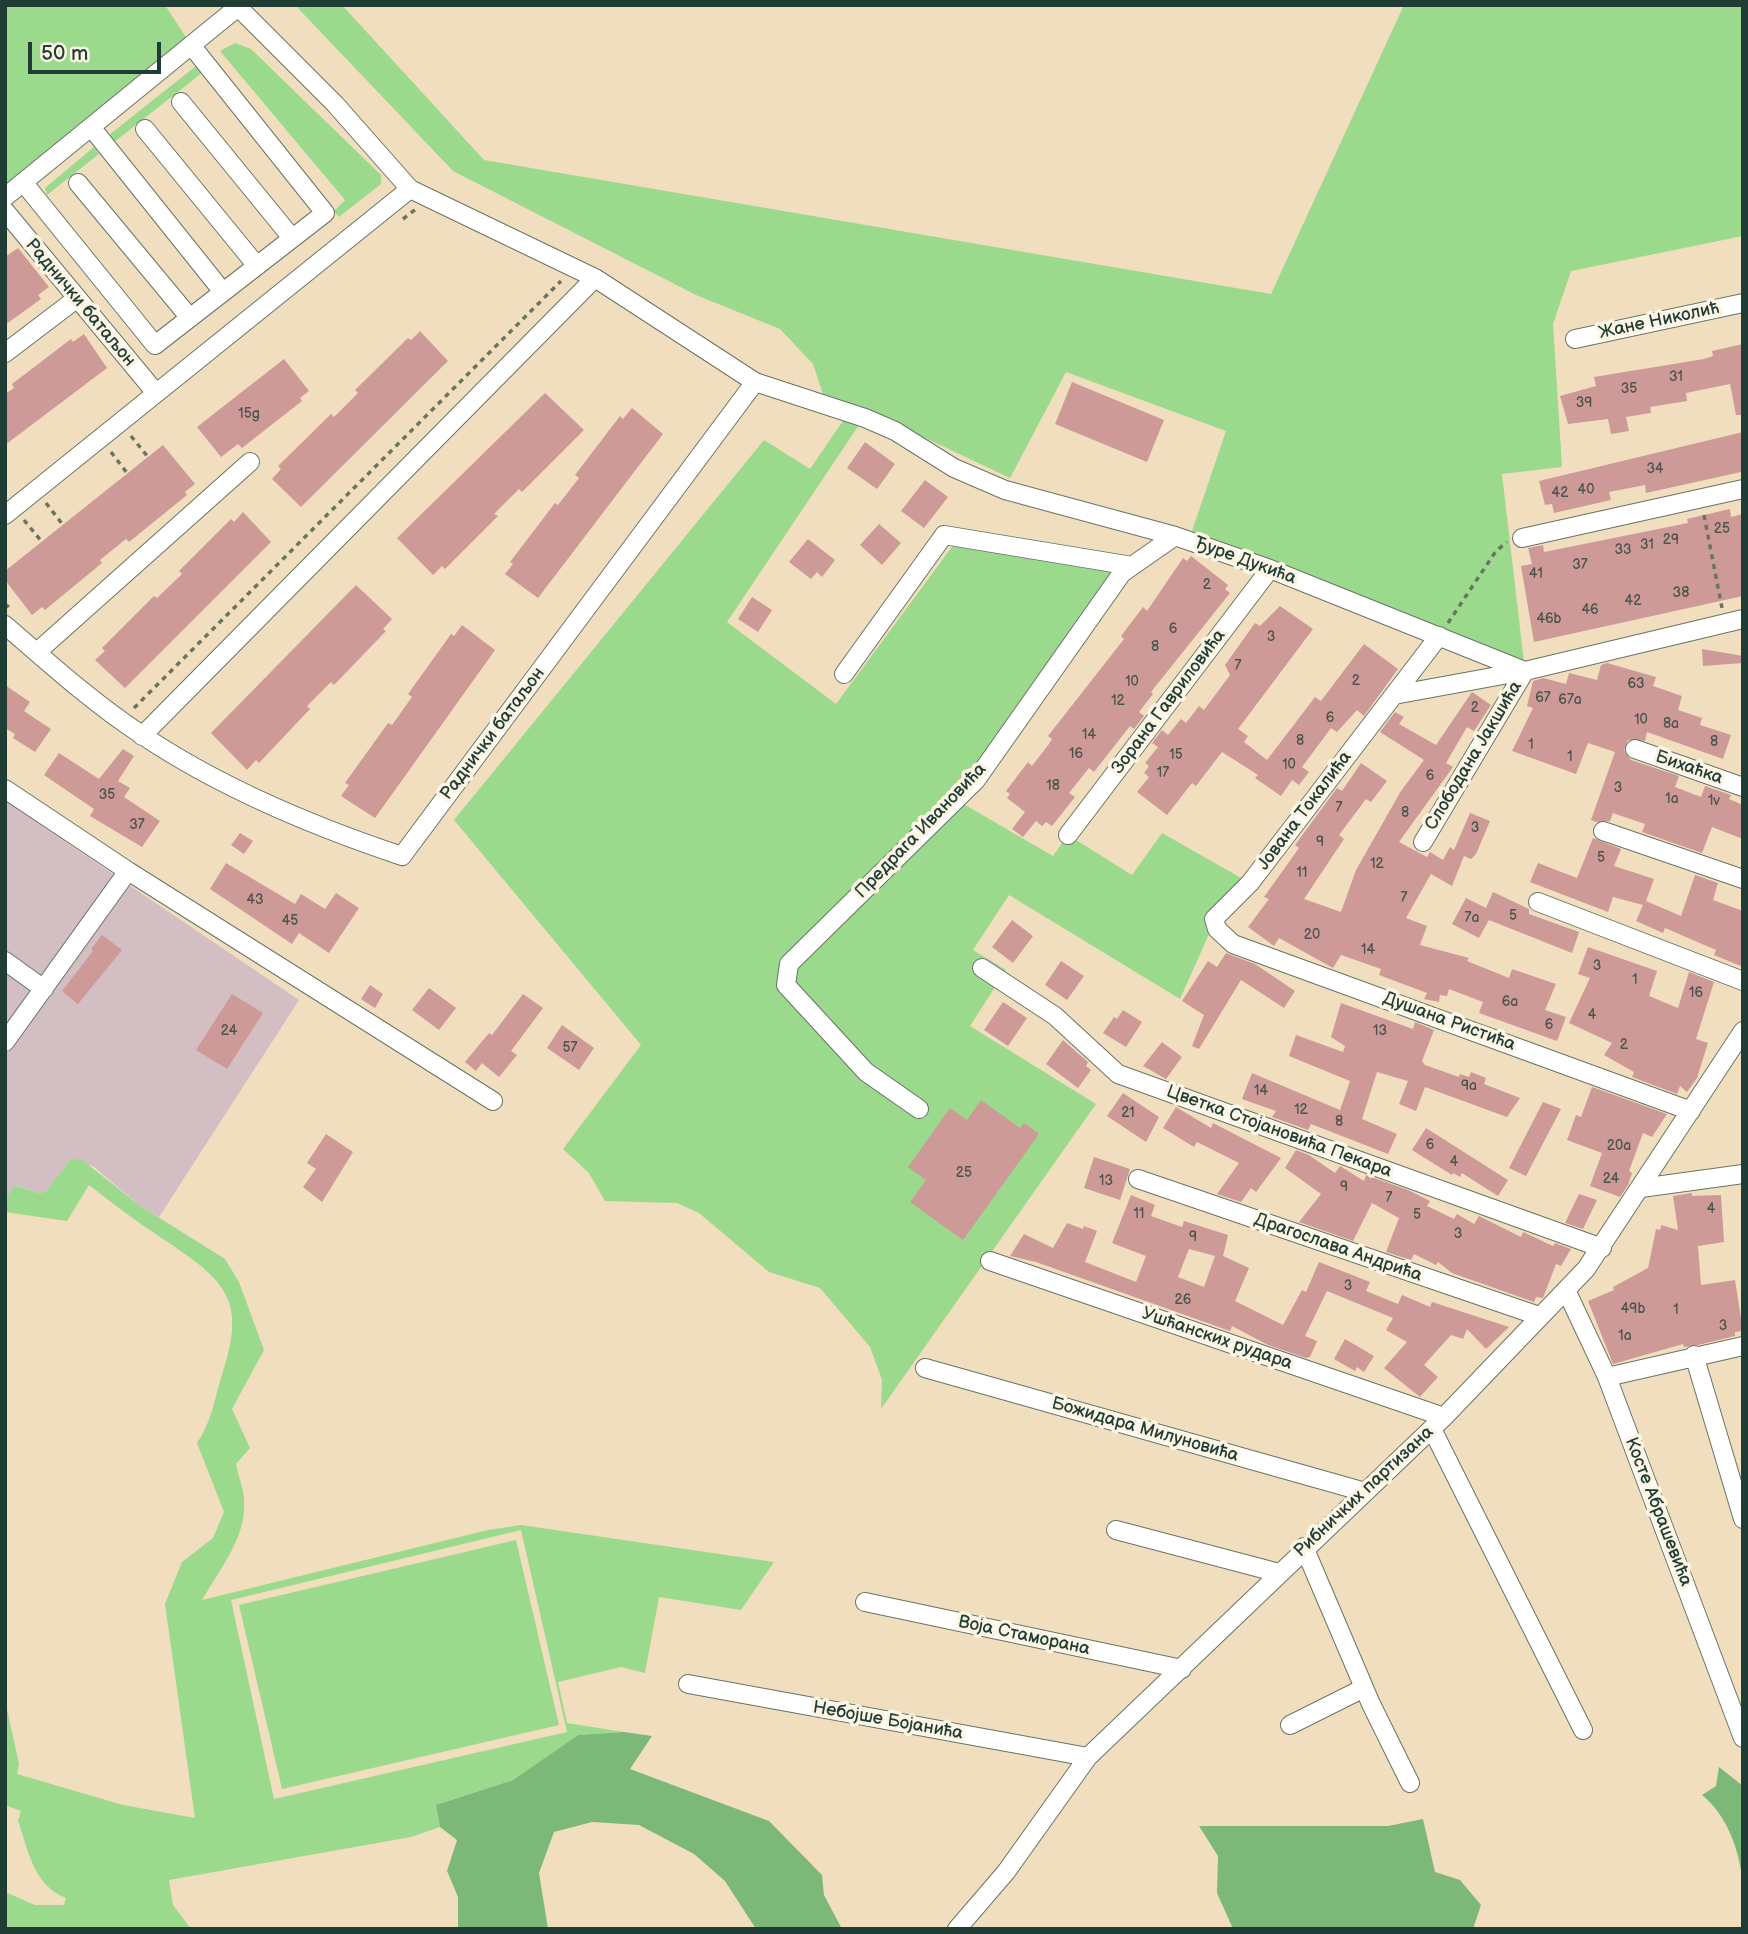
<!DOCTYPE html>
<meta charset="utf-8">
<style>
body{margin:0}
#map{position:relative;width:1748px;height:1934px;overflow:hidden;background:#f1debe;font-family:"Balsamiq Sans",sans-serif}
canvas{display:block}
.frame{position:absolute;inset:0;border:7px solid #1f3d34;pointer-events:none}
.scale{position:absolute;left:28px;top:42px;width:133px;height:32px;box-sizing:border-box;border:4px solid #1f3d34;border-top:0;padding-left:9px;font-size:21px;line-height:24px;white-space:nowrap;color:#1f3d34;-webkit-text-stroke:5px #fcf5e5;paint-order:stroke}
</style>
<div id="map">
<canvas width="1748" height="1934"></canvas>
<div class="frame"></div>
<div class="scale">50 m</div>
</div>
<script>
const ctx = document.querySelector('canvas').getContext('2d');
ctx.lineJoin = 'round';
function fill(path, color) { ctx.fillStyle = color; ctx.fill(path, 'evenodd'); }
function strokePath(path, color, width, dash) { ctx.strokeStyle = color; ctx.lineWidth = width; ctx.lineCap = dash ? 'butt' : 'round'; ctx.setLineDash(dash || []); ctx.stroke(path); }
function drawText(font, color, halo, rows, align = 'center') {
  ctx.font = font + ' "Balsamiq Sans",sans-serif'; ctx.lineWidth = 7; ctx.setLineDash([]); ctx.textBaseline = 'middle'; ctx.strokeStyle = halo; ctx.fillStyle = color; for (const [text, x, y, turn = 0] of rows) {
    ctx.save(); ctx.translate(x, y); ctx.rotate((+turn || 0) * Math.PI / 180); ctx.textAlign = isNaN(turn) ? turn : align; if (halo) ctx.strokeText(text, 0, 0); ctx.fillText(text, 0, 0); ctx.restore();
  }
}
const industrial = new Path2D(`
 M5,801L299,1000L159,1217L139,1205L93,1166L70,1160L45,1192L38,1193L16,1185L5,1200Z`);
const green = new Path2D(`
 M5,5H165L191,45L5,197Z
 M295,5H342L484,160L1271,294L1404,5H1743V236L1571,271L1553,324L1562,467L1502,474L1525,671L1270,569L1192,531L1226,431L1066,372L1010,478L881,417L823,394L813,364L780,329L696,295L453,171Z
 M235,43L251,49L381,175V184L339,217L334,211L345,200L220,51Z
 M196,66L203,72L113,143L109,135Z
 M94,147L99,154L47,195L45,188Z
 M847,415L859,425L727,622L836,704L954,544L1122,573L960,802L1053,856L1068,835L1132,875L1162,833L1250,883L1214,923L1180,999L1009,895L973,950L1006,970L970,1026L1096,1104L881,1409L882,1380L870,1347L820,1288L769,1272L699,1213L677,1203L605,1201L589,1173L563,1149L641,1045L454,820L764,440L810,469Z
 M81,1159L139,1205L225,1259L239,1282L264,1350L232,1409L250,1448L236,1464C238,1476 244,1489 244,1501C247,1537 218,1572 202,1600L488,1530L521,1525L774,1562L741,1610L659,1597L645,1673L621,1667L558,1682L567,1723L624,1732L578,1735L513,1780L436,1805L440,1827L411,1837L169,1880L173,1905L191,1929H5V1892L35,1905H64L66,1898C33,1885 29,1852 18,1821L21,1811L5,1805V1700L19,1764L17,1774L123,1805L195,1818L165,1604L182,1562L213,1538L224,1512L197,1443C211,1423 214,1401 221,1378C248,1299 226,1281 163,1239C137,1222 113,1204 89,1185L67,1221L5,1212V1200L15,1185L38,1193L45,1192L70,1160ZM521,1530L567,1732L274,1799L231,1600Z
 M516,1540L559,1725L282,1789L239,1605Z`);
const forest = new Path2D(`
 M624,1732L652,1736L630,1769L769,1821L822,1875L824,1895L842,1929H756L725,1881L694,1854L639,1825L592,1822L554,1832L539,1873L548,1929H458V1897L447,1871L457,1840L440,1827L436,1805L513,1780L578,1735Z
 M1719,1767L1743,1786V1885C1740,1852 1728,1816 1702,1795L1716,1786Z
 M1423,1819L1435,1872L1460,1880L1481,1905L1473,1929H1233L1217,1893L1218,1856L1199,1826H1388Z`);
const building = new Path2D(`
 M18,248L49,287L38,295L41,299L5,325V257Z
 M420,331L448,361L301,507L272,479L281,469L278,466L331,414L334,417L358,393L355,390L408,338L411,340Z
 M84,334L107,368L5,445V394L14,388L12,384L71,339L73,342Z
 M1743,344V415H1736L1730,384L1686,393L1687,401L1650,407L1651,413L1626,417L1629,431L1611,434L1608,419L1568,424L1560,396L1596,386L1594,377L1704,359L1713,356L1712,351Z
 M284,359L309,391L300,398L302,401L242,448L238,444L221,457L197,427Z
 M1072,382L1164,420L1147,462L1055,424Z
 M545,393L584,430L522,492L519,489L494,514L498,516L445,569L442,566L433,575L397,538Z
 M632,408L663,434L538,598L505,574L513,564L510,562L555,503L558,505L579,478L575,475L620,416L623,419Z
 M1743,432L1741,472L1646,493L1645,485L1609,492L1611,500L1554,513L1552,504L1545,505L1539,481Z
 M865,442L895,464L877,489L847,468Z
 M163,445L195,484L185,492L187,495L129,542L126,539L100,560L102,563L45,610L42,607L32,615L5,580V571Z
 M925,480L948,497L924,528L901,511Z
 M1730,509L1731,517L1743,514V596L1534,642L1521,566L1532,564L1528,548L1543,545L1544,552L1688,523L1687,519Z
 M243,512L271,542L125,688L95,660L105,651L102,648L154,596L157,598L182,574L179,571L231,519L234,522Z
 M879,524L901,543L882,565L860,545Z
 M808,539L835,560L822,577L817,572L811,579L789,562Z
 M1191,556L1228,585L1225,589L1230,593L1151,692L1153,694L1139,712L1144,716L1134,729L1130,726L1094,772L1089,768L1069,793L1075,797L1052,826L1046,822L1042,826L1036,821L1023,837L1012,829L1025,812L1007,798L1010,794L1006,791L1028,762L1032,766L1049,744L1052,739L1048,736L1124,639L1121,636L1143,607L1147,611L1183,558L1187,561Z
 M356,585L392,619L383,629L386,631L334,685L331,682L307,706L310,709L259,763L256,760L247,770L211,733Z
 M752,597L772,610L758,632L738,619Z
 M1280,606L1313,629L1238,729L1248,736L1244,742L1267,760L1315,697L1321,701L1364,644L1398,669L1364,716L1357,710L1337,732L1331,728L1302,767L1309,772L1299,785L1292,780L1281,796L1255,778L1258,775L1222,752L1196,786L1192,783L1167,815L1137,792L1149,777L1144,773L1149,766L1145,763L1158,747L1152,743L1162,730L1168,735L1181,719L1186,723L1199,706L1204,710L1230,675L1225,665L1255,623L1260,626Z
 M462,625L495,650L375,818L341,796L349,785L345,783L388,723L392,725L412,697L408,694L451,634L454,636Z
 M1702,649L1743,656V663L1703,666Z
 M1607,663L1656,677L1653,686L1682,696L1678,710L1702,718L1700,725L1731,735L1723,759L1647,732L1645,741L1628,740L1624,750L1631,760L1679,776L1675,787L1701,797L1705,786L1731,795L1729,799L1743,805V839L1712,827L1702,853L1642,832L1645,824L1613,813L1610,821L1596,822L1591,820L1615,752L1588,743L1576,774L1512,751L1533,708L1527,706L1533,681L1543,678L1566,684L1569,673L1597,680L1601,665Z
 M5,685L30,702L24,711L51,729L35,752L13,738L15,734L5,728Z
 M1472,692L1491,705L1474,731L1467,727L1446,763L1453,767L1399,842L1427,857L1430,852L1443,860L1450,847L1454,850L1470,813L1490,821L1476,854L1471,859L1464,856L1452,886L1431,874L1406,918L1427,926L1420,945L1469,958L1467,961L1509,978L1512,969L1556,984L1545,1010L1566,1017L1557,1041L1479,1013L1483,1002L1449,989L1447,996L1440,995L1439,1002L1424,999L1427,993L1379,975L1381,969L1341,955L1333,968L1279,938L1274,946L1248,927L1269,899L1264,897L1299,848L1295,845L1337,788L1342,791L1361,763L1387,781L1371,802L1366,799L1339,835L1344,839L1304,899L1341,912L1356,870L1401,791L1424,760L1380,732L1395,712L1404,717L1399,724L1436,745Z
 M123,749L134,756L118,781L130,788L124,797L160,821L142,847L90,816L94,809L44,775L59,753L99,779Z
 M240,833L253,841L244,854L231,845Z
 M1593,838L1621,849L1614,866L1654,879L1646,901L1681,916L1695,875L1718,883L1713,900L1743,911V967L1714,955L1716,950L1665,928L1663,933L1636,921L1643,905L1613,897L1608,912L1530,882L1538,863L1577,878Z
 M226,863L295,904L301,894L325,909L336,893L359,908L329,953L299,933L292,944L210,889Z
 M1493,892L1529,909V914L1579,932L1572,953L1489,920L1479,938L1452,924L1466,898L1486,908Z
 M1012,920L1033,936L1013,963L992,947Z
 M102,935L122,950L78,1004L62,991L93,951L91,949Z
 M1588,947L1657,971L1649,996L1678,1008L1689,972L1714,982L1696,1039L1708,1043L1697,1078L1687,1092L1680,1086L1677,1094L1632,1077L1634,1072L1604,1055L1612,1043L1569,1023L1590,978L1578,974Z
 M1226,953L1255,964L1295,991L1284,1008L1241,980L1199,1049L1192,1046L1204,1015L1182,1001L1208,961L1217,967Z
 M1061,961L1084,976L1067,1000L1045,985Z
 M370,985L383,994L375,1008L361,999Z
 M429,988L456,1008L439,1030L412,1010Z
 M232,994L263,1013L227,1069L196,1050Z
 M523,994L543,1008L511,1051L517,1055L499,1077L482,1063L476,1071L465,1062L489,1033L492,1035Z
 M1003,1002L1027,1018L1008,1046L984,1030Z
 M1341,1003L1413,1029L1415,1022L1434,1030L1422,1061L1425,1065L1459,1077L1460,1074L1469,1077L1471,1072L1486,1078L1484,1084L1520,1098L1507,1117L1425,1087L1416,1111L1399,1104L1408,1081L1377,1072L1362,1119L1397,1134L1388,1154L1311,1124L1308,1130L1272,1117L1276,1111L1242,1099L1252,1073L1340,1110L1350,1081L1289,1056L1296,1035L1343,1052L1345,1046L1331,1037Z
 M1123,1010L1142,1022L1126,1047L1103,1033L1114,1017L1117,1019Z
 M562,1025L594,1048L579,1070L547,1048Z
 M1063,1040L1088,1062L1086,1066L1091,1070L1078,1088L1046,1064Z
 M1162,1042L1182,1057L1166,1079L1143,1066Z
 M1592,1087L1667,1114L1652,1137L1643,1133L1629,1171L1632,1173L1628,1185L1620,1197L1590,1186L1602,1153L1567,1140L1576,1115L1581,1117Z
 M1123,1093L1159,1117L1146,1142L1107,1116Z
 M981,1100L1020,1128L1024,1123L1039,1134L963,1240L910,1202L926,1180L908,1167L950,1108L967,1120Z
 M1543,1102L1561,1109L1526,1176L1509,1168Z
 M1176,1107L1211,1128L1213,1123L1281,1158L1256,1192L1251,1188L1241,1202L1217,1194L1239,1163L1197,1142L1194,1147L1163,1128Z
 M1426,1128L1508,1180L1498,1196L1462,1173L1460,1177L1453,1173L1452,1175L1412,1150Z
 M326,1134L353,1152L322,1202L303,1187L316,1169L307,1163Z
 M1296,1150L1309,1155L1335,1173L1340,1166L1364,1181L1366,1175L1408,1190L1430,1201L1427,1206L1454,1219L1457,1214L1474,1224L1479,1216L1521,1237L1523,1232L1553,1246L1555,1243L1571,1249L1561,1266L1556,1264L1543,1298L1536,1297L1534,1302L1452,1273L1438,1262L1436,1265L1414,1254L1411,1260L1386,1252L1399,1218L1372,1203L1353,1241L1299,1222L1321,1194L1285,1168Z
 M1094,1157L1130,1169L1120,1200L1084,1188Z
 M1692,1193V1196L1721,1195L1724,1242L1698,1246L1701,1285L1735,1280L1743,1331L1735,1332V1336L1698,1345L1684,1347L1683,1344L1613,1364L1588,1301L1614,1290L1613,1287L1648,1268L1656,1229L1660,1230L1661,1225L1678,1230L1673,1196Z
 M1579,1194L1597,1200L1583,1229L1565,1223Z
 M1131,1195L1155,1205L1151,1216L1182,1227L1184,1221L1228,1235L1223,1256L1249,1268L1235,1301L1283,1325L1302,1290L1306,1292L1319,1262L1370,1282L1366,1291L1398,1304L1402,1295L1430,1307L1432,1302L1509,1327L1486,1349L1467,1329L1463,1339L1451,1335L1424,1365L1438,1377L1420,1397L1384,1368L1407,1342L1386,1330L1393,1318L1327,1291L1305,1336L1317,1341L1310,1357L1306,1358L1268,1345L1232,1326L1230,1331L1036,1262L1010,1256L1024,1234L1053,1248L1067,1223L1083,1229L1084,1226L1097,1231L1085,1262L1136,1282L1146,1256L1112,1243ZM1189,1249L1215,1256L1204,1287L1178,1277Z
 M1345,1339L1374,1356L1364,1372L1357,1367L1355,1371L1334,1359Z`);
const path = new Path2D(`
 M403,219L416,209
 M131,436L148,457
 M111,452L127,473
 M46,503L63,525
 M1704,515L1722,608
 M24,520L42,542
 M5,604L11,609
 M1448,623L1496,551L1507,542
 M134,708L561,281`);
const minor = new Path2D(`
 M236,5L335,104L410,189L595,278L755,382L865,418L895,431L954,468L1005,490L1175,536L1270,569L1525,671
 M181,102L292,238
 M91,127L223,292
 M145,129L257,266
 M23,182L155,345L325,213L191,45
 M78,183L190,318
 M5,197L238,7
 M5,211L156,393
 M1575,339L1743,303
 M5,353L76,299
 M5,515L410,189
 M1522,538L1743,489
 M5,625C49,663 93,703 142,735C221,788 312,826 402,856L755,382
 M1439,636L1250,883L1214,919L1217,929L1233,944L1691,1111
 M37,652L250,462
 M844,674L944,535L1132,566
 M1394,695L1525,671L1743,619
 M142,736L595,278
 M1635,749L1743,787
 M5,789L128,871L493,1101
 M1603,831L1743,879
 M1068,835L1270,569
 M1423,842L1525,671
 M1538,902L1743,981
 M5,961L44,989
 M982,968L1055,1016L1118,1074L1602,1248
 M5,1042L128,871
 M919,1109L866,1072L786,985L789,964L976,780L1122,573L1175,536
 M1138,1179L1539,1316
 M1641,1188L1743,1174
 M990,1261L1444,1417
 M1566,1290L1607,1377L1743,1738
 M1694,1355L1743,1519
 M925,1368L1365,1492
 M1607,1377L1743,1346
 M1432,1429L1583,1730
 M1116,1530L1279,1573
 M1304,1547L1371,1704L1410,1783
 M865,1602L1182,1669
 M688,1684L1088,1757
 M1290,1725L1364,1688
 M957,1929L1006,1872L1088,1757L1444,1417L1586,1269L1743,1031`);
const numberNames = [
 ["31",1676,377],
 ["35",1629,389],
 ["39",1584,403],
 ["15g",249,414],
 ["34",1655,469],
 ["40",1586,490],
 ["42",1560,493],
 ["25",1722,529],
 ["29",1671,540],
 ["31",1647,545],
 ["33",1623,550],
 ["37",1580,565],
 ["41",1536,574],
 ["2",1207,585],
 ["38",1681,593],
 ["42",1633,601],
 ["46",1590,610],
 ["46b",1549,619],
 ["6",1173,629],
 ["3",1271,637],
 ["8",1155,647],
 ["7",1238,666],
 ["2",1356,681],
 ["10",1132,682],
 ["63",1636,684],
 ["67",1543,698],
 ["67a",1570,700],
 ["12",1118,701],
 ["2",1475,708],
 ["6",1330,718],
 ["10",1641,720],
 ["8a",1671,724],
 ["14",1089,735],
 ["8",1300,741],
 ["8",1714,742],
 ["1",1531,745],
 ["16",1076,754],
 ["15",1176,755],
 ["1",1570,757],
 ["10",1289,765],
 ["17",1163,773],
 ["6",1430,776],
 ["18",1053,786],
 ["3",1618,788],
 ["35",107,795],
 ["1a",1672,799],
 ["1v",1714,801],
 ["7",1339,808],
 ["8",1405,813],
 ["37",137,825],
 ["3",1475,828],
 ["9",1320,842],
 ["5",1601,858],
 ["12",1377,864],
 ["11",1302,873],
 ["7",1404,898],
 ["43",255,900],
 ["5",1513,916],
 ["7a",1472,918],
 ["45",290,921],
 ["20",1312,935],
 ["14",1368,950],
 ["3",1597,966],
 ["1",1635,980],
 ["16",1696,993],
 ["6a",1510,1002],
 ["4",1592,1015],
 ["6",1549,1025],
 ["24",229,1031],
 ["13",1380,1031],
 ["2",1624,1045],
 ["57",570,1048],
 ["9a",1469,1086],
 ["14",1261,1091],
 ["12",1301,1110],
 ["21",1128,1113],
 ["8",1339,1122],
 ["6",1430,1145],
 ["20a",1619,1146],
 ["4",1454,1162],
 ["25",964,1173],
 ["24",1611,1179],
 ["13",1106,1181],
 ["9",1344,1187],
 ["7",1389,1198],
 ["4",1711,1209],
 ["11",1139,1214],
 ["5",1417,1215],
 ["3",1458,1234],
 ["9",1193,1237],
 ["3",1348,1286],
 ["26",1183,1300],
 ["49b",1633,1309],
 ["1",1676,1310],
 ["3",1723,1326],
 ["1a",1625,1336]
];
const streetNames = [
 ["Раднички батаљон",80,303,50],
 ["Жане Николић",1659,321,-12],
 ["Ђуре Дукића",1245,561,20],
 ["Зорана Гавриловића",1169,702,-53],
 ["Раднички батаљон",493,734,-53],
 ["Слободана Јакшића",1474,756,-59],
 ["Бихаћка",1689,768,19],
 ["Јована Токалића",1305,811,-53],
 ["Предрага Ивановића",921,831,-46],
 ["Душана Ристића",1449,1022,20],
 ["Цветка Стојановића Пекара",1279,1132,20],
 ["Драгослава Андрића",1338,1248,19],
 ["Ушћанских рудара",1217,1339,19],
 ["Божидара Милуновића",1145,1430,16],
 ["Рибничких партизана",1364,1492,-43],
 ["Косте Абрашевића",1658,1512,69],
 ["Воја Стаморана",1024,1636,12],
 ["Небојше Бојанића",888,1721,10]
];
fill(industrial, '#d2bec3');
fill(green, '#9bd98d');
fill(forest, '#7cb978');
fill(building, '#cd9a98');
strokePath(minor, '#687564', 20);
strokePath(path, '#687564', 3.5, [5, 5]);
strokePath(minor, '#fff', 18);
drawText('14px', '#4a544d', null, numberNames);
drawText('18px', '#1f3d34', '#fcf5e5', streetNames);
</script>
